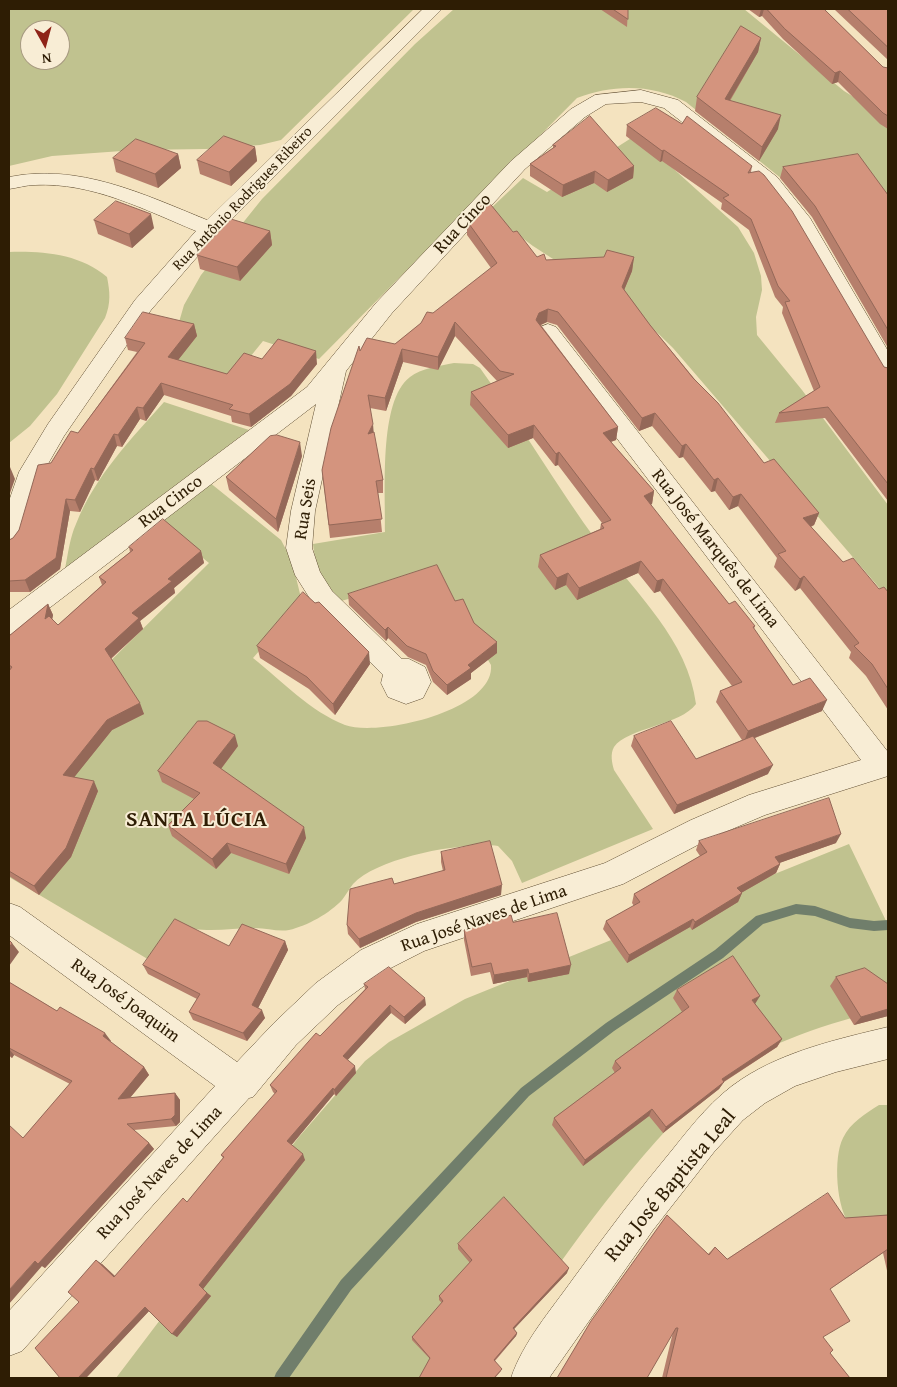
<!DOCTYPE html>
<meta charset="utf-8">
<style>
body{margin:0}
#map{position:relative;width:897px;height:1387px;overflow:hidden;background:#f4e3bf;font-family:"Gentium Book Plus",serif}
canvas{display:block}
.frame{position:absolute;inset:0;border:10px solid #2e1d04;pointer-events:none}
.north{position:absolute;left:20px;top:20px;width:50px;height:50px;box-sizing:border-box;background:#f8edd5;border:1px solid #a79a81;border-radius:50%;rotate:173deg;font-size:14px;font-weight:700;line-height:20px;text-align:center;color:#2e1d04}
.north::after{content:'';display:block;margin:auto;width:18px;height:22px;background:#8f2418;clip-path:polygon(50% 0,100% 100%,50% 72%,0 100%)}
</style>
<div id="map">
<canvas width="897" height="1387"></canvas>
<div class="frame"></div>
<div class="north">N</div>
</div>
<script>
const ctx = document.querySelector('canvas').getContext('2d');
ctx.lineJoin = 'round';
function fill(path, color) { ctx.fillStyle = color; ctx.fill(path, 'evenodd'); }
function strokePath(path, color, width, dash) { ctx.strokeStyle = color; ctx.lineWidth = width; ctx.lineCap = dash ? 'butt' : 'round'; ctx.setLineDash(dash || []); ctx.stroke(path); }
function drawText(font, color, halo, rows, align = 'center') {
  ctx.font = font + ' "Gentium Book Plus",serif'; ctx.lineWidth = 4; ctx.setLineDash([]); ctx.textBaseline = 'middle'; ctx.strokeStyle = halo; ctx.fillStyle = color; for (const [text, x, y, turn = 0] of rows) {
    ctx.save(); ctx.translate(x, y); ctx.rotate((+turn || 0) * Math.PI / 180); ctx.textAlign = isNaN(turn) ? turn : align; if (halo) ctx.strokeText(text, 0, 0); ctx.fillText(text, 0, 0); ctx.restore();
  }
}
const green = new Path2D(`
 M9,9H414L281,140L260,145L206,149L136,150L52,156L9,166ZM30,30H60V60H30Z
 M454,9H744L844,91L888,118V251L782,179L686,102C653,84 613,84 577,98L319,359L263,341L229,383L169,365L170,353L184,305L201,275L262,199L415,44Z
 M636,135L738,227L754,253L761,276L762,290L756,317L757,335L802,390L888,505V598L673,348L638,314L533,246L498,220L489,210L523,178L547,192Z
 M9,252C43,251 80,254 107,277C110,292 111,303 105,318L57,394L30,426L9,443Z
 M454,363L473,364L480,368C521,425 557,487 599,544C636,594 688,640 696,704C681,725 627,728 614,747C610,754 612,763 614,770L653,829L522,883L512,861L498,846C462,842 379,857 353,884C349,889 346,895 342,900C330,913 307,926 289,930C278,932 267,928 255,928C234,928 215,932 194,929L151,961L9,877V762L209,563L156,520L209,482L281,540L292,561L302,602L253,658C281,680 311,712 345,725C378,737 495,711 491,665L457,608L441,574L341,601C325,585 315,567 313,544L385,532C386,494 378,401 410,377C421,368 440,366 454,363Z
 M164,402L249,430L65,569C68,554 70,537 76,524C95,476 131,439 164,402Z
 M849,844L888,925V1008C827,1024 770,1041 717,1077C700,1089 685,1111 670,1126C597,1205 541,1289 482,1378H116L298,1138L365,1061L389,1042L465,999Z
 M879,1105H888V1254C877,1245 861,1237 851,1226C836,1210 833,1157 843,1138C851,1122 865,1114 879,1105Z`);
const stream = new Path2D(`
 M796,904L815,906L850,918L874,921L888,920V930L874,931L850,928L815,916L796,914L763,924L723,958L614,1031L529,1096L351,1290L289,1378H274L276,1373L341,1280L521,1088L606,1023L715,950L756,916Z`);
const minor = new Path2D(`
 M423,9H442L217,234L151,310L64,436L40,478L22,541L18,548L9,551V501L19,472L48,424L135,300L196,231C145,210 92,182 35,185C26,185 17,188 9,189V177C79,163 143,194 207,220Z
 M641,90L678,100L777,177L810,218L888,351V378L880,376L791,221L763,185L664,108L641,102L606,104L585,117L525,169L392,313L346,371L315,511L312,548L320,572L332,591L402,659H409L425,667L431,682L423,698L406,704L388,697L381,683L383,675L314,605L295,575L286,548L291,511L316,404L18,632L9,635V610L307,387L376,303L511,161L571,109L595,95Z
 M548,324L556,327L888,752V776L765,815L711,838L623,884L424,951L383,972L338,1005L296,1045L253,1097L249,1098L22,1351L9,1356V1311L215,1086L9,935V903L20,907L237,1062L274,1023L316,983L361,950L417,924L605,863L691,820L749,795L861,760L540,337L537,332L540,327Z`);
const tertiary = new Path2D(`
 M888,1027V1059L836,1072L795,1086L765,1103L743,1120L714,1152L653,1230L549,1378H511C523,1342 551,1310 573,1279C605,1235 638,1191 673,1149C693,1124 714,1097 742,1079C785,1051 838,1039 888,1027Z`);
const wall = new Path2D(`
 M600,9H628L627,27Z
 M748,9H824L883,67L888,68V129L880,124L838,82L832,84L783,39L762,16L759,17Z
 M834,9H888V60Z
 M761,38L758,52L730,101L778,129L759,161L695,111L697,97Z
 M627,125L752,166L751,172L884,367L888,368V501L825,418L775,423L779,413L814,391L782,313L783,307L775,297L749,230L721,209L722,203L662,161L660,162L626,136Z
 M553,145L634,166L633,178L607,192L594,183L562,197L530,176V164L553,148Z
 M255,147L257,161L231,186L200,174L197,160Z
 M178,154L181,168L158,188L116,172L113,158Z
 M783,167L888,195V348L812,217L780,178Z
 M94,220L154,228L132,248L98,234Z
 M467,221L513,232L537,257L546,260L634,257L632,271L624,290L650,325L764,463L819,513L814,525L811,527L843,562L879,589L888,592V710L866,676L849,658L851,652L800,588L795,591L774,567L777,558L738,506L729,510L715,491L711,492L683,457L679,458L652,426L639,431L557,325L547,322L541,325L618,427L616,440L611,442L654,491L652,504L650,505L729,604L755,626L754,629L793,685L822,711L755,738L768,774L674,814L631,746L634,736L696,759L742,740L716,702L720,691L732,686L660,591L654,593L638,573L577,600L566,585L555,590L538,567L540,555L600,529L601,524L602,523L558,465L555,466L533,438L508,448L470,405L471,392L497,381L455,336L438,370L403,362L386,411L370,408L373,432L383,480V493H378L382,532L330,538L322,470L360,351L395,344L491,268L467,235Z
 M270,231L272,245L240,281L200,269L197,255Z
 M194,324L197,336L178,360L227,374L262,359L317,364L291,396L251,427L232,422L231,416L164,395L146,421L140,419L122,447L117,446L98,481L95,480L80,512L70,511L60,569L30,592H9V540L13,538L19,530L51,463L78,433L137,352L128,350L125,338Z
 M302,456L278,532L229,490L226,477Z
 M129,547L201,551L204,563L174,588L175,593L140,621L143,629L111,659L144,714L112,730L74,777L98,791L71,857L39,895L9,876V636L48,604L53,615L52,619L58,625L102,585L99,577L130,552Z
 M348,594L455,601L474,623L497,653L471,673V679L447,695L433,682L426,665L408,657L388,638L386,641L349,605Z
 M257,646L370,664L335,715L309,689L260,658Z
 M238,746L221,769L306,838L289,874L231,853L216,869L172,836L168,825L194,799L162,782L158,771Z
 M699,841L836,843L779,863L780,864L776,873L741,893H742L738,902L692,930L690,927L627,963L603,929L606,921L634,906L632,903L634,894L700,856L696,850Z
 M441,852L501,895L416,922L360,948L348,934L347,925L394,884L443,871L441,862Z
 M513,922L569,974L528,982L527,977L493,984L490,972L471,976L464,940V930Z
 M285,941L288,950L258,1008L265,1018L247,1041L193,1020L189,1012L197,999L148,974L143,965L229,946Z
 M836,977L888,984V1016L854,1025L830,986Z
 M9,982L57,1011L111,1041L110,1042L144,1067L149,1075L130,1098L175,1093L180,1100V1122L176,1126L134,1130L149,1143L154,1149L45,1268L42,1266L23,1138L70,1084L14,1055L12,1058L9,1056Z
 M364,984L426,1005L405,1024L391,1013L347,1060L356,1073L336,1096L334,1094L291,1145L305,1160L203,1289L211,1296L177,1337L149,1311L86,1378H60L79,1302L102,1264L115,1276L187,1202L223,1158L221,1155L275,1094L273,1092L270,1085L320,1036L365,989Z
 M677,990L755,1004L782,1039L777,1047L724,1082L719,1089L663,1133L649,1116L583,1166L552,1125L554,1118L615,1073L612,1068L615,1061L682,1012L673,998Z
 M667,1215L708,1254L715,1247L727,1259L845,1218L888,1215V1275L883,1253L830,1289L823,1337L830,1353L850,1378H662L673,1332L647,1378H557L589,1325Z
 M458,1244L567,1273L514,1329L517,1333L516,1336L495,1361L501,1371L495,1378H419L430,1359L412,1340V1337L442,1303L439,1300V1296L470,1263L458,1249Z`);
const shadedWall = new Path2D(`
 M761,9H764L762,16L759,17Z
 M761,38L758,52L722,113L725,99Z
 M840,71L838,82L832,84L835,73Z
 M781,115L778,129L759,161L762,147Z
 M255,147L257,161L231,186L229,172Z
 M664,150L662,161L660,162L662,151Z
 M178,154L181,168L158,188L155,174Z
 M634,166L633,178L607,192L608,180Z
 M595,171L594,183L562,197L563,185Z
 M151,214L154,228L132,248L129,234Z
 M270,231L272,245L240,281L237,267Z
 M634,257L632,271L620,300L622,287Z
 M548,309L547,322L538,326L536,320L539,313Z
 M455,322V336L438,370V357Z
 M194,324L197,336L171,369L168,357Z
 M402,349L403,362L386,411L385,398Z
 M316,351L317,364L291,396L251,427L249,414Z
 M161,383L164,395L146,421L143,408Z
 M137,407L140,419L122,447L118,435Z
 M655,413L652,426L639,431L642,418Z
 M373,424L374,436L368,434Z
 M534,425L533,438L508,448V435Z
 M618,427L616,440L601,445L603,433Z
 M114,434L117,446L98,481L94,469Z
 M300,442L302,456L278,532L276,519Z
 M686,444L683,457L679,458L682,446Z
 M559,452L558,465L555,466L556,454Z
 M10,467L15,479L9,496V469Z
 M91,468L95,480L80,512L75,500Z
 M718,478L715,491L711,492L714,480Z
 M654,491L652,504L641,509L644,496Z
 M741,494L738,506L729,510L733,497Z
 M66,499L70,511L60,569L30,592L25,580Z
 M819,513L814,525L799,531L803,518Z
 M201,551L204,563L174,588L175,593L140,621L143,629L109,660L105,649L132,613L168,579Z
 M641,561L638,573L577,600L579,588Z
 M568,573L566,585L555,590L557,578Z
 M804,576L800,588L795,591L800,579Z
 M663,579L660,591L654,593L657,581Z
 M48,604L53,615L50,631L45,619Z
 M388,627V638L386,641L385,630Z
 M497,642V653L471,673V679L447,695V685L468,665Z
 M369,652L370,664L335,715L333,704Z
 M827,700L822,711L744,742L748,731Z
 M140,703L144,714L112,730L68,785L63,775L107,720Z
 M235,735L238,746L217,774L213,763Z
 M773,765L768,774L674,814L677,805Z
 M94,781L98,791L71,857L39,895L34,886Z
 M304,827L306,838L289,874L286,864Z
 M841,834L836,843L771,866L775,857Z
 M227,843L231,853L216,869L212,859Z
 M780,864L776,873L734,897L737,888Z
 M502,885L501,895L416,922L360,948L359,939L416,913Z
 M742,893L738,902L692,930L695,922Z
 M693,919L690,927L627,963L629,955Z
 M285,941L288,950L255,1014L252,1005Z
 M12,943L19,952L9,966V948Z
 M571,965L569,974L528,982L529,974Z
 M528,969L527,977L493,984L494,975Z
 M760,996L755,1004L752,1000Z
 M425,998L426,1005L405,1024L404,1017Z
 M390,1005L391,1013L345,1063L343,1056Z
 M888,1009V1016L854,1025L861,1017Z
 M262,1010L265,1018L247,1041L243,1033Z
 M105,1033L111,1041L108,1044L103,1036Z
 M782,1039L777,1047L717,1086L722,1079Z
 M9,1049L14,1055L12,1058L9,1054Z
 M355,1066L356,1073L336,1096L334,1090Z
 M144,1067L149,1075L123,1106L118,1099Z
 M724,1082L719,1089L663,1133L666,1127Z
 M333,1088L334,1094L290,1147L287,1141Z
 M175,1093L180,1100V1122L176,1126L171,1119Z
 M652,1109L649,1116L583,1166L585,1160Z
 M149,1143L154,1149L45,1268L42,1266L9,1304V1290L35,1261Z
 M303,1154L305,1160L203,1289L199,1285Z
 M96,1260L102,1264L120,1281L114,1277Z
 M569,1268L567,1273L512,1331L513,1328Z
 M207,1293L211,1296L177,1337L172,1334Z
 M145,1307L150,1310L86,1378H78Z
 M517,1333L516,1336L493,1362L494,1360Z`);
const building = new Path2D(`
 M613,9H628V19Z
 M767,9H824L883,67L888,68V116L883,113L840,71L835,73L785,29Z
 M848,9H888V47Z
 M741,26L761,38L725,99L781,115L762,147L697,97Z
 M656,108L682,124L687,116L752,166L748,173L759,171L764,175L792,211L884,367L888,368V484L828,407L779,413L820,387L785,302L790,301L778,286L751,219L723,198L729,195L664,150L662,151L627,125Z
 M590,116L634,166L608,180L595,171L563,185L530,164L556,146L553,145Z
 M224,136L255,147L229,172L197,160Z
 M136,139L178,154L155,174L113,158Z
 M858,154L888,195V330L815,206L783,167Z
 M487,200L513,232L517,231L537,257L544,254L546,260L604,257L607,250L634,257L622,287L650,325L693,378L718,403L764,463L774,459L819,513L803,518L843,562L853,558L879,589L884,587L888,592V689L872,664L854,646L859,643L804,576L800,579L778,554L786,551L741,494L733,497L718,478L714,480L686,444L682,446L655,413L642,418L558,312L548,309L539,313L536,320L618,427L603,433L654,491L644,496L729,604L735,601L755,626L753,627L793,685L810,678L827,700L748,731L720,691L742,682L663,579L657,581L641,561L579,588L568,573L557,578L540,555L604,528L601,524L611,520L559,452L556,454L534,425L508,435L471,392L514,374L500,371L455,322L438,357L402,349L385,398L368,395L373,424L368,434L374,432L383,480L376,481L382,519L329,525L322,470L331,428L359,346L360,351L367,338L395,344L421,323L427,312L433,313L497,263L467,221Z
 M116,201L151,214L129,234L94,220Z
 M231,219L270,231L237,267L197,255Z
 M143,312L194,324L168,357L227,374L244,353L262,359L278,339L316,351L290,384L249,414L229,409L233,405L161,383L143,408L137,407L118,435L114,434L94,469L91,468L75,500L66,499L56,558L25,580L9,581V540L13,538L19,530L38,465L51,463L71,431L78,433L145,343L125,338Z
 M277,435L300,442L276,519L226,477L270,436Z
 M163,519L201,551L168,579L172,581L132,613L139,618L105,649L140,703L107,720L63,775L94,781L66,848L34,886L9,871V671L12,667L9,665V636L48,604L45,619L49,616L58,625L106,582L99,577L133,550L129,547Z
 M437,565L455,601L463,599L474,623L497,642L468,665L471,668L447,685L433,671L426,654L407,646L388,627L385,630L348,594Z
 M303,592L315,603L319,602L369,652L333,704L307,677L257,646Z
 M198,721H207L235,735L213,763L304,827L286,864L227,843L212,859L168,825L200,793L158,771Z
 M671,721L696,759L753,736L773,765L677,805L634,736Z
 M829,798L841,834L775,857L780,864L737,888L742,893L695,922L693,919L629,955L606,921L640,902L634,894L707,852L699,841Z
 M490,841L502,885L416,913L359,939L347,925L350,889L392,878L394,884L445,870L441,852Z
 M557,913L571,965L529,974L528,969L494,975L491,963L472,967L464,930L511,915L513,922Z
 M175,919L229,946L242,924L285,941L252,1005L262,1010L243,1033L189,1012L200,994L143,965Z
 M9,940L12,943L9,948Z
 M733,956L760,996L752,1000L782,1039L722,1079L724,1082L666,1127L652,1109L585,1160L554,1118L621,1068L615,1061L689,1007L677,990Z
 M389,967L425,998L404,1017L390,1005L343,1056L355,1066L334,1090L333,1088L287,1141L303,1154L199,1285L207,1293L172,1334L145,1307L78,1378H60L35,1348L79,1302L68,1292L96,1260L114,1277L183,1198L187,1202L224,1157L221,1155L277,1091L270,1085L316,1033L320,1036L368,987L364,984Z
 M865,968L888,984V1009L861,1017L836,977Z
 M9,982L57,1011L60,1007L105,1033L103,1036L144,1067L118,1099L175,1093V1115L171,1119L127,1124L149,1143L38,1264L35,1261L9,1290V1125L23,1138L72,1081L9,1048Z
 M828,1193L845,1218L888,1215V1249L830,1289L850,1321L823,1337L833,1350L830,1353L850,1378H666L678,1328H676L647,1378H557L591,1321L667,1215L709,1255L715,1247L727,1259Z
 M504,1197L569,1268L513,1328L517,1333L494,1360L502,1369L494,1378H419L430,1358L412,1337L443,1301L439,1296L472,1260L458,1244Z`);
const farStreetnames = [
 ["Rua Antônio Rodrigues Ribeiro",243,199,-46]
];
const streetNames = [
 ["Rua Cinco",463,224,-47],
 ["Rua Cinco",171,502,-37],
 ["Rua Seis",306,509,-81],
 ["Rua José Marquês de Lima",715,549,52],
 ["Rua José Naves de Lima",484,919,-19],
 ["Rua José Joaquim",125,1001,36],
 ["Rua José Naves de Lima",160,1173,-47]
];
const nearStreetnames = [
 ["Rua José Baptista Leal",671,1186,-50]
];
const districtNames = [
 ["SANTA LÚCIA",197,820]
];
fill(green, '#c0c28f');
fill(stream, '#707e6b');
strokePath(minor, '#604e33', 1);
strokePath(tertiary, '#604e33', 1);
fill(minor, '#f8edd5');
fill(tertiary, '#f8edd5');
fill(wall, '#b67f6c');
fill(shadedWall, '#946858');
fill(building, '#d4947e');
strokePath(building, '#946858', 1);
drawText('15px', '#2e1d04', '#f8edd5', farStreetnames);
drawText('18px', '#2e1d04', '#f8edd5', streetNames);
drawText('21px', '#2e1d04', '#f8edd5', nearStreetnames);
ctx.letterSpacing = '1px';
drawText('bold 22px', '#2e1d04', '#f8edd5', districtNames);
ctx.letterSpacing = '0px';
</script>
